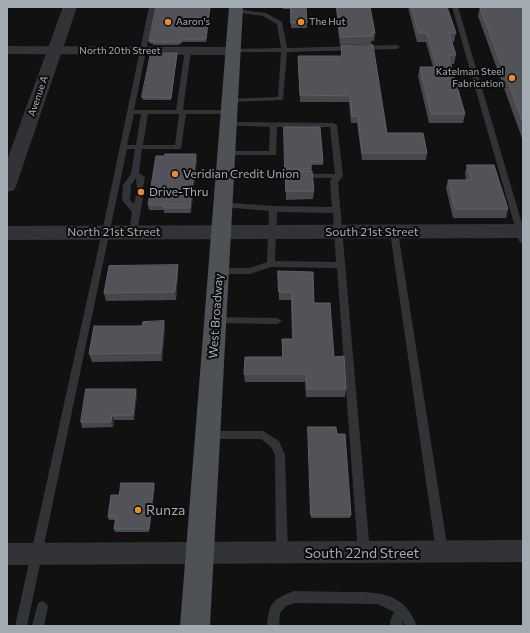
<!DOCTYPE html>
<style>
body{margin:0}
#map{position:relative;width:530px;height:633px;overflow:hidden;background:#111112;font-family:Commissioner,sans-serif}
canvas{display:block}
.frame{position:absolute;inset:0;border:8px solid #a2aab2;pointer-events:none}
</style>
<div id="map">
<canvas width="530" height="633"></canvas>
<div class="frame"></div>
</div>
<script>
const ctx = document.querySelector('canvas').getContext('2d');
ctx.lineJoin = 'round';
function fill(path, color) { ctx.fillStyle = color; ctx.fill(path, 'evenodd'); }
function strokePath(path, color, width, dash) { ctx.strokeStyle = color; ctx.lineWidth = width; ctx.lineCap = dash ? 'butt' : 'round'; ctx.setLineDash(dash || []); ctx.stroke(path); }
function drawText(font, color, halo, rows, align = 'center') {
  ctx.font = font + ' Commissioner,sans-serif'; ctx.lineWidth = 4; ctx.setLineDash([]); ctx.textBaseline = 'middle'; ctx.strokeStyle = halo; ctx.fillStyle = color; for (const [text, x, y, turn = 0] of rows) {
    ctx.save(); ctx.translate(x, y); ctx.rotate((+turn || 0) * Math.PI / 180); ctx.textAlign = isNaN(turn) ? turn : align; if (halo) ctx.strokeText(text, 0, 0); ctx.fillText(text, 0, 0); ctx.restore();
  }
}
const service = new Path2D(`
 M149,7H155L134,110H176L185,50L188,48L191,50L183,110H229L232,112L229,114H186L181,149H142L139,173L145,177L143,188H137L136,178L131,185L130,200L134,204L136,196L139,195L143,198L137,232L133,235L129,232L132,212L122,200L123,185L131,174L135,149H127L27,626H15L102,232ZM134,114H141L136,145H127ZM148,114H179L175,145H143Z
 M452,7H458L523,227V244L519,241Z
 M236,9L266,13L282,22L287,48L397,45L400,47L397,49L287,52L283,100L230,102L227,100L228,99L278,97L281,52H231V50L233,49L281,48L277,24L263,16L234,12L233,11Z
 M229,122L333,123L337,125L343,176L338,182L370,553L368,557L364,558L360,557L358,553L337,268L271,267L250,274H219L215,271L219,268H250L267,262L269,211L223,207L220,206L219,204L220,202L273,206L332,207L330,181L332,178L225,177L221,175L222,173L335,174L330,127H277L276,155H224V151H269L270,127L227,125L225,124ZM277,212L333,213L336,262L275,261Z
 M394,229L398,232L448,551L446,555L442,556L438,555L436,551L390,232Z
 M215,317L277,318L282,321L277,324L215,323L210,320Z
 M209,431H263L279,441L285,455L288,553L286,557L282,558L278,557L276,553L275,455L271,447L261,439H209L205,438L204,435L205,432Z
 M294,591C311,591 329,592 346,592C379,592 403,591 417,626H405L402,621V626H390V621L394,612L378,604L294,603L286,606L280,613L279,626H267C269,602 272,600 294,591Z
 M42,601L46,603L48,607L44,626H32L38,603Z`);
const minor = new Path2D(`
 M7,46L233,47L237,48L239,51L237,54L233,55L7,54Z
 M523,540V562L7,565V543Z`);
const tertiary = new Path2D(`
 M63,7H77L16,186L14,190L7,192V160Z
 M523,224V238L7,240V226Z`);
const primary = new Path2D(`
 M229,7H243L210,626H180Z`);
const wall = new Path2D(`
 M210,7L206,42H182L181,44H179V45H153V44L149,43V41Z
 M283,7H306L307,28H291V9H283Z
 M336,7H370L375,33L374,41H371V44L340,45Z
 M408,7H447L456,33L454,42H452L456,55L454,64H451L465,114L463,123H429L418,76L420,67H433L426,42H417Z
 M480,7H523V141L478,16Z
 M341,46L387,133L427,153L426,160H362L357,123H351L349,102H300L298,56H341Z
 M177,53V56L171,100H143L142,97Z
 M284,127L323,162V165H311L314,191L313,199L286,200Z
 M197,159L191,213H164V210H149L148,205Z
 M467,165L508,209L506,218H453L446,188L448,180H466L465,173Z
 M178,265V274L176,300L106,301L104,293Z
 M278,271L314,303L346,389L345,397H306L305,382H245L244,374L282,357V339H292L291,300H279Z
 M164,321L165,330L162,361L92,362L89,354L142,326Z
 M137,395L134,420H114L113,427L82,428L81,422Z
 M308,430L337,434L351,515L350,518H311Z
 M155,486L149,532H115L114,529L115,520H109L108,517L119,495Z`);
const shadedWall = new Path2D(`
 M177,53V56L171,100V98Z
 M196,154L197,159L191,213L190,208Z
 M178,265V274L176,300L175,292Z
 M164,321L165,330L162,361L161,353Z
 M136,389L137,395L134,420L133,415Z
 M112,415L114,420L113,427L111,422Z
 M154,483L155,486L149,532V529Z`);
const building = new Path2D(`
 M156,7H210L206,39H182L181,41H179V42H153V41H149Z
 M291,7H306L307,23H291Z
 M337,7H370L375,33H371L372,36L340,37Z
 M412,7H447L456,33H449L456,55H448L465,114H431L420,67H437L427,33H419Z
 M480,7H523V122Z
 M373,45L387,133H423L427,153H362L358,116H352L350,96L300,95L298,56H342L341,46Z
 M151,53H177L171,98L142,97Z
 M284,127H320L323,162H311V169H285Z
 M165,154H196L190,208H164V205H148L156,156H165Z
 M467,165H494L508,209H455L448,180H471Z
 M286,171H312L314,191H286Z
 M178,265L175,292L104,293L109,266Z
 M278,271L313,272L314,303H330L334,357L344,356L346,389H307L306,374H244L245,357H283L282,339H293L292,292H279Z
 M164,321L161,353L89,354L94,326H142L143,322Z
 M86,389H136L133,415H112L111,422H81Z
 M308,427H336L337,434H345L351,515H311Z
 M121,483H154L149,529H114L116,517H108L111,495H119Z`);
const markers = [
 [168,22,4,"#ea8a30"],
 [301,22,4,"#ea8a30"],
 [512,78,4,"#ea8a30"],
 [175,174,4,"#ea8a30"],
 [141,192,4,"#ea8a30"],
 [138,510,4,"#ea8a30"]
];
const farPoinames = [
 ["Aaron's",176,22],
 ["The Hut",309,22],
 ["Katelman Steel",504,72,"right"],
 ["Fabrication",504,84,"right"]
];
const farStreetnames = [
 ["North 20th Street",120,51],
 ["Avenue A",38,96,-71]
];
const poiNames = [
 ["Veridian Credit Union",183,174],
 ["Drive-Thru",149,192]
];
const streetNames = [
 ["North 21st Street",114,232],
 ["South 21st Street",372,232],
 ["West Broadway",216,316,-86]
];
const nearPoinames = [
 ["Runza",146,510]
];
const nearStreetnames = [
 ["South 22nd Street",362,553]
];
fill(service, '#323337');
fill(minor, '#323337');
fill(tertiary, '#323337');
fill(primary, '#4e5156');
fill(wall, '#47484d');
fill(shadedWall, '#2d2e31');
fill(building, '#515358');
strokePath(building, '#5d6066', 1);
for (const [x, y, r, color] of markers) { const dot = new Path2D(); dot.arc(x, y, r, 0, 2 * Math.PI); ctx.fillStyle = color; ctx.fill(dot); strokePath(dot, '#0c0c0d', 1.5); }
drawText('10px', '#a2aab2', '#0c0c0d', farPoinames, 'left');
drawText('10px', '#a2aab2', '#0c0c0d', farStreetnames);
drawText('12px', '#a2aab2', '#0c0c0d', poiNames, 'left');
drawText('12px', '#a2aab2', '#0c0c0d', streetNames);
drawText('14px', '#a2aab2', '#0c0c0d', nearPoinames, 'left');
drawText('14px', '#a2aab2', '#0c0c0d', nearStreetnames);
</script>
